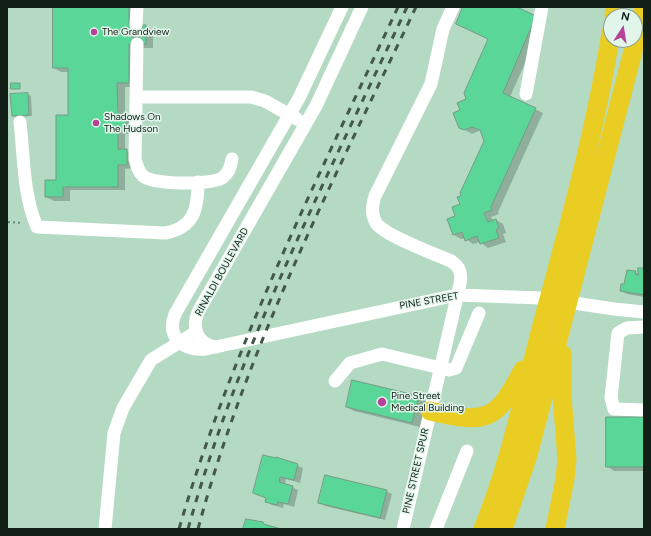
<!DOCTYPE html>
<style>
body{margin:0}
#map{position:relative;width:651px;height:536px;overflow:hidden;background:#b4dac3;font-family:Figtree,sans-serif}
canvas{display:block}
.frame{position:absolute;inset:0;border:8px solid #111f17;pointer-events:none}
.north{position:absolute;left:603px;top:8px;width:40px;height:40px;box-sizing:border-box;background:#e2f5ea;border:1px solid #8e9f96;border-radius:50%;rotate:12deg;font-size:11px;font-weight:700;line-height:16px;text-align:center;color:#111f17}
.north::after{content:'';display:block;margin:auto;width:14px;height:18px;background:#b64199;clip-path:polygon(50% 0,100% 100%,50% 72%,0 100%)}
</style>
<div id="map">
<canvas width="651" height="536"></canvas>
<div class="frame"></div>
<div class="north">N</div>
</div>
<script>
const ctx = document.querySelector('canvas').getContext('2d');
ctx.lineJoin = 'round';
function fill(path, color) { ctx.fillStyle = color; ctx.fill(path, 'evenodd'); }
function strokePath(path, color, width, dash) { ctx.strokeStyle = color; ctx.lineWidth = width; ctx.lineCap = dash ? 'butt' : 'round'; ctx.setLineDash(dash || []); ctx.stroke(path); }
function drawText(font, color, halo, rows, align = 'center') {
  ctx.font = font + ' Figtree,sans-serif'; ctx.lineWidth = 3; ctx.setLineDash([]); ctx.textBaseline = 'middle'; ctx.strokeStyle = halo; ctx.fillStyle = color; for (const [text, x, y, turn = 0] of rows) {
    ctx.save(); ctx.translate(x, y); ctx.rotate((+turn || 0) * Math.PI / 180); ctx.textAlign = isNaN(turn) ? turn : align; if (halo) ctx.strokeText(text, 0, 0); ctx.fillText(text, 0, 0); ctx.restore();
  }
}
const shadow = new Path2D(`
 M54,7H136V26H146L153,30V48H137V87H125V115L133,119V134H125V150L134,155V168L125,169V190H70V201H54L46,197L57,181L69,116V72H61L54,68Z
 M464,7H514L543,22L510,97L543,113L498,212L499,214L491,217L493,221L496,220L503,224L506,233L503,234L506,242L488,248L480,242L473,244L465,238L461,239L454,235L456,216L462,205V196L485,141L481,130L472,134L460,127L462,111L489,39Z
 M27,94L31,96L32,116L16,117L13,115Z
 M644,269V297L627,294L621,291L635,272L639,274Z
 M419,397L426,401L420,427L354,411L347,407Z
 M644,418V471H614L607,466Z
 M277,458L303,468L300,483L286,479L285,484L298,490L294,507L284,504L283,508L272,505L266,501L267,499L255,493Z
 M386,491L392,494L385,520L325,506L320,503Z`);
const building = new Path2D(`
 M53,7H129V25H146V44H129V83H117L118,114H126V131H118V149H127V165H118V187H63V197H45V180H56V115H68V68H53Z
 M463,7H517L536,16L503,93L536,108L491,207L492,210L484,213L488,222L496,219L499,228L496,230L499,238L480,244L477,236L465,241L462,232L453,235L447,219L455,216L452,207L460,204L457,197L461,196L460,193L484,141L480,130L472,127L464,130L459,128L453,113L460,110L457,103L466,99L464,93L488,39L456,24Z
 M11,83H20V89H11Z
 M28,93L29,115L12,116L10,94Z
 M638,268H644V295L620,291L621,284H624L627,270L636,271L635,274L638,275Z
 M352,380L419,396L412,423L346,407Z
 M606,417H644V467H606Z
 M263,455L276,458V457L298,464L294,480L280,477L279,482L293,486L288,504L278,502L277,505L265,502L266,498L253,493Z
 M325,475L387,490L380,518L318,503Z
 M246,519L263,522L264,524L281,529H243Z`);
const minorTunnel = new Path2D(`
 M136,25L137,44`);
const path = new Path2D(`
 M7,197V262
 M8,222L22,223
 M7,354V355`);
const minor = new Path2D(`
 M342,7L299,98L175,314C166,337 183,351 206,349L457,295L541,298L614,309L644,312
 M136,25L137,7
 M137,44L135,159C137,166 138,171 143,176C154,185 210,185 222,178C228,174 231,166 232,159
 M526,94L542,7
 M136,97H251L265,101L297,119
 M20,122C24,157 23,195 37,227L165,233C194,228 198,209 198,182
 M644,327L627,328L618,333L611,398L614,409L644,410
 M217,347C198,345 191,329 198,312L316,106L362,7
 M335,381L350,363L382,354L449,370L456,368L479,313
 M105,529L114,433L123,408L151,360L196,332
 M403,529L460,284C462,273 460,267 451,261C435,254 385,236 376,223C371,214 372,206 375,196L431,84L443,29L453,7
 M436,529L467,451`);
const highway = new Path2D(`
 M614,16L615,7
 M430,411C486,424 496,422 523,370
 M483,529C510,463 524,394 542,325C568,229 595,132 611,33
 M503,529L528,455L644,9
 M555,529L565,479L567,459L562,396V354`);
const rail = new Path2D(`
 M179,529C232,347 318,178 398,7
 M188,529C239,346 327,178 407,7
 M198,529C247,346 335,177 416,7`);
const markers = [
 [94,32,4,"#b64199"],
 [96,123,4,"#b64199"],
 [382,402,5,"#b64199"]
];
const poiNames = [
 ["The Grandview",102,32],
 ["Shadows On",104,117],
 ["The Hudson",104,129],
 ["Pine Street",391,396],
 ["Medical Building",391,408]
];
const streetNames = [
 ["RINALDI BOULEVARD",222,272,-61],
 ["PINE STREET",429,301,-10],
 ["PINE STREET SPUR",416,471,-77]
];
fill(shadow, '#0003');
fill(building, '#59d698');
strokePath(building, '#769a84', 1);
strokePath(minorTunnel, '#93b5a1', 13, [13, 6]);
strokePath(path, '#6a8575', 2, [2, 3]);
strokePath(minor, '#fff', 13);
strokePath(highway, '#e9cd22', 19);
strokePath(rail, '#43584b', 3, [7, 7]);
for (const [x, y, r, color] of markers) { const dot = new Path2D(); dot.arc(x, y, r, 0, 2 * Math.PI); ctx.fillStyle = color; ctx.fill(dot); strokePath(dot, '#e2f5ea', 1.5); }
drawText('10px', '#111f17', '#e2f5ea', poiNames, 'left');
drawText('10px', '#111f17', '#e2f5ea', streetNames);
</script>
